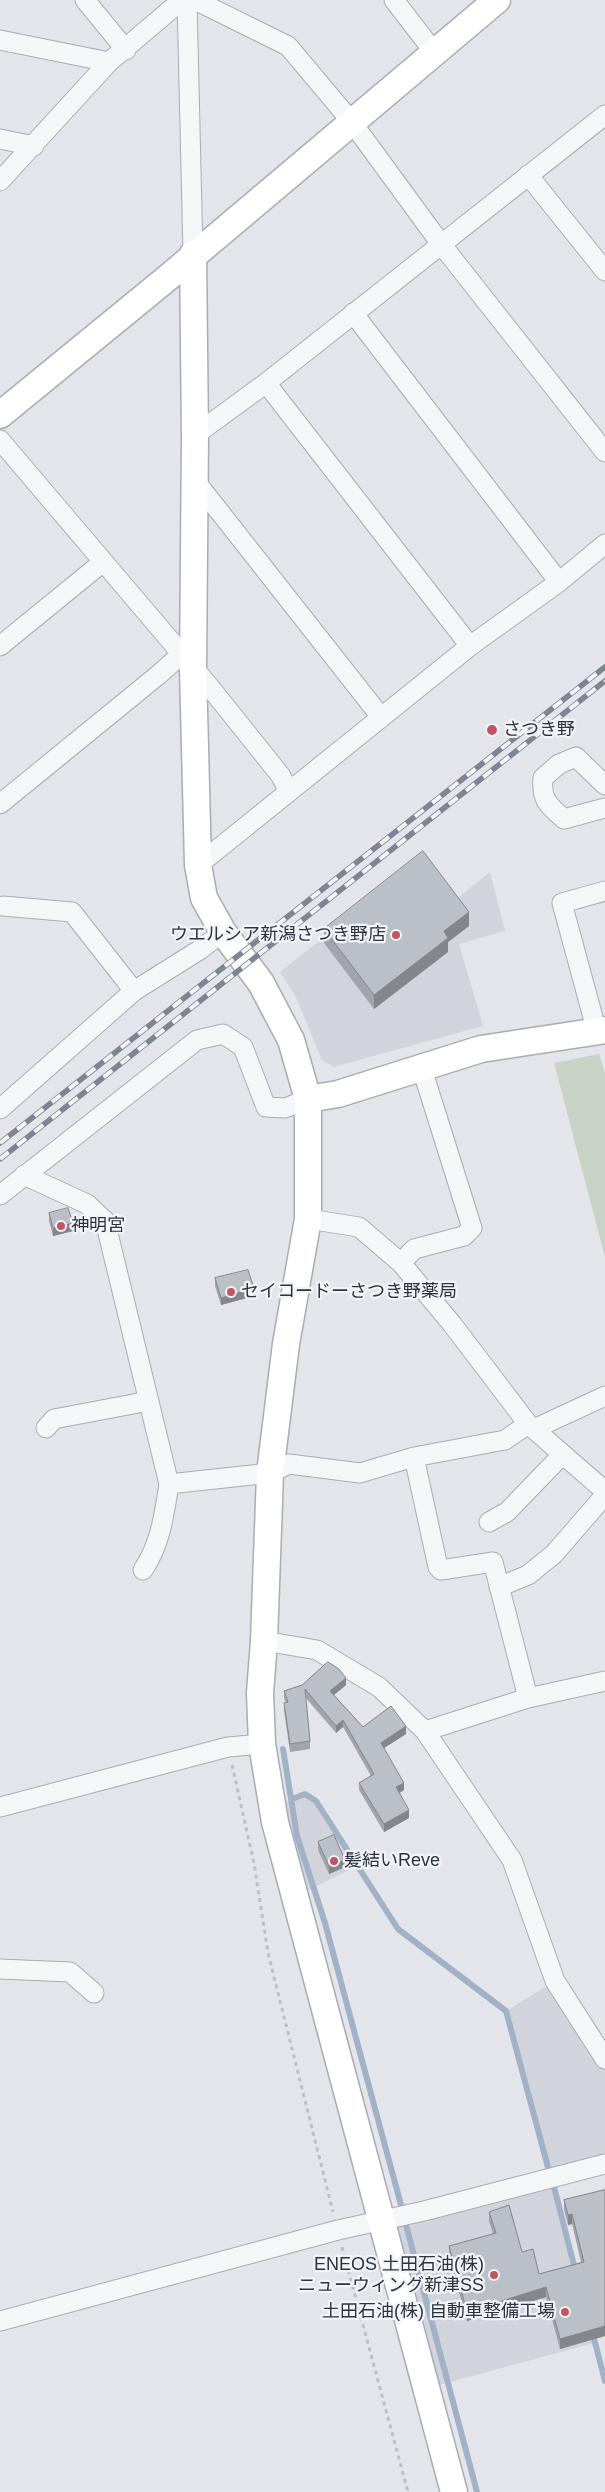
<!DOCTYPE html>
<meta charset="utf-8">
<style>
body{margin:0}
canvas{display:block;background:#e3e5ea}
</style>
<canvas width="605" height="2492"></canvas>
<script>
const ctx = document.querySelector('canvas').getContext('2d');
ctx.lineJoin = 'round';
function fill(path, color) { ctx.fillStyle = color; ctx.fill(path, 'evenodd'); }
function strokePath(path, color, width, dash) { ctx.strokeStyle = color; ctx.lineWidth = width; ctx.lineCap = dash ? 'butt' : 'round'; ctx.setLineDash(dash || []); ctx.stroke(path); }
function drawText(font, color, halo, rows, align = 'center') {
  ctx.font = font + ' Helvetica,"Noto Sans JP",sans-serif'; ctx.lineWidth = 4.5; ctx.setLineDash([]); ctx.textBaseline = 'middle'; ctx.strokeStyle = halo; ctx.fillStyle = color; for (const [text, x, y, turn = 0] of rows) {
    ctx.save(); ctx.translate(x, y); ctx.rotate((+turn || 0) * Math.PI / 180); ctx.textAlign = isNaN(turn) ? turn : align; if (halo) ctx.strokeText(text, 0, 0); ctx.fillText(text, 0, 0); ctx.restore();
  }
}
const built = new Path2D(`
 M422,860L454,901L490,872L505,931L459,944L483,1026L333,1067L322,1060L295,995L280,972Z
 M305,1794L316,1801L358,1866L306,1891L284,1803Z
 M555,1981L605,2069V2157L549,2171L506,2011Z
 M552,2183L594,2343L439,2385L396,2228L402,2222Z`);
const green = new Path2D(`
 M599,1054L605,1073V1257L554,1063Z`);
const stream = new Path2D(`
 M283,1749L297,1836L325,1923L401,2205
 M292,1799L305,1794L316,1801L398,1929L506,2011L549,2171
 M554,2187L576,2273
 M406,2225L477,2492
 M592,2331L605,2381`);
const path = new Path2D(`
 M232,1765L254,1863L268,1953L333,2212
 M342,2247L408,2492`);
const street = new Path2D(`
 M85,0L126,50
 M187,0L193,254
 M195,0L288,46L351,121L441,244L605,452
 M394,0L434,52
 M0,40L109,62
 M0,139L34,146
 M528,175L605,271
 M0,181L109,62L182,0
 M353,313L559,582
 M266,383L470,646
 M195,435L266,383L605,115
 M0,440L209,686L281,776L289,792
 M193,478L381,717
 M0,646L103,562
 M605,785L576,757L559,764L543,778C541,800 548,805 564,819L605,808
 M0,804L157,676L181,655
 M198,865L470,646L559,582L605,544
 M3,906L72,912L134,991
 M597,1032L562,903L605,891
 M0,1109L134,991L201,949L223,932
 M24,1175L87,1204L105,1221L169,1484L270,1473L289,1464L360,1473L414,1457L505,1440L528,1424
 M0,1195L197,1040L223,1034L243,1047L266,1107L285,1108L308,1099
 M308,1219L359,1227L401,1263L452,1324L528,1424L605,1491
 M401,1263L414,1249L464,1236L472,1228L422,1069
 M46,1428L54,1419L149,1401
 M534,1429L605,1396
 M414,1457L438,1567L441,1570L493,1562L528,1698
 M489,1522L507,1512L562,1455
 M143,1570C161,1543 164,1515 169,1484
 M499,1587L528,1575L554,1554L605,1495
 M264,1641L317,1650L379,1687L425,1731L512,1860L555,1981L605,2059
 M425,1731L528,1698L605,1681
 M0,1807L228,1747L262,1744
 M0,1969L70,1972L94,1993
 M0,2321L338,2230L424,2211L605,2164`);
const secondary = new Path2D(`
 M193,254L195,435L193,669L198,865L204,898L223,932L261,983L291,1040L308,1099V1219L286,1344L270,1473L264,1641L260,1693L262,1744L275,1822L454,2492
 M0,415L165,280L497,0
 M308,1099L338,1094L481,1049L605,1030`);
const rail = new Path2D(`
 M0,1143L605,667
 M0,1159L605,681`);
const wall = new Path2D(`
 M469,926L448,942V952L374,1009L324,943V929Z
 M49,1213L73,1231L53,1236L49,1221Z
 M215,1278L254,1296L221,1305L215,1286Z
 M302,1685H346L334,1695L363,1727L406,1734L384,1748L404,1790L400,1793L409,1818L384,1832L359,1790V1783L371,1776L343,1727L336,1733L305,1697L310,1741V1749L290,1752L284,1711V1703H286L284,1698V1691Z
 M318,1842L345,1867L329,1874L318,1850Z
 M605,2190V2336L560,2349L546,2297L467,2321L449,2255V2246L493,2234L489,2221V2212L539,2274L581,2262L572,2224L568,2225L564,2210V2200Z`);
const shadedWall = new Path2D(`
 M469,912V926L448,942V952L374,1009V995L444,931Z
 M73,1223V1231L53,1236V1228Z
 M254,1288V1296L221,1305V1298Z
 M346,1678V1685L330,1698V1691Z
 M343,1720V1727L336,1733V1726Z
 M406,1726V1734L381,1750V1743Z
 M404,1783V1790L396,1794V1787Z
 M409,1810V1818L384,1832V1824Z
 M345,1860V1867L329,1874V1866Z
 M572,2214V2224L568,2225V2215Z
 M546,2287V2297L467,2321V2312Z
 M605,2326V2336L560,2349V2339Z`);
const building = new Path2D(`
 M423,851L469,912L444,931L448,938L374,995L324,929Z
 M68,1208L73,1223L53,1228L49,1213Z
 M248,1270L254,1288L221,1298L215,1278Z
 M328,1662L339,1669L346,1678L330,1691L363,1727L391,1706L406,1726L381,1743L404,1783L396,1787L409,1810L384,1824L359,1783L374,1774L343,1720L336,1726L305,1689L310,1741L290,1744L284,1703L288,1702L284,1691L302,1685Z
 M334,1835L345,1860L329,1866L318,1842Z
 M605,2190V2326L560,2339L546,2287L467,2312L449,2246L496,2233L489,2212L509,2205L522,2252L533,2249L539,2274L584,2262L572,2214L568,2215L564,2200Z`);
const markers = [
 [492,730,6,"#c25562"],
 [396,935,5,"#c25562"],
 [61,1226,5,"#c25562"],
 [231,1292,5,"#c25562"],
 [334,1861,5,"#c25562"],
 [494,2275,5,"#c25562"],
 [565,2312,5,"#c25562"]
];
const poiNames = [
 ["さつき野",503,730],
 ["ウエルシア新潟さつき野店",386,935,"right"],
 ["神明宮",71,1226],
 ["セイコードーさつき野薬局",241,1292],
 ["髪結いReve",344,1861],
 ["ENEOS 土田石油(株)",484,2265,"right"],
 ["ニューウィング新津SS",484,2286,"right"],
 ["土田石油(株) 自動車整備工場",555,2312,"right"]
];
fill(built, '#d1d4db');
fill(green, '#c8d3c5');
strokePath(stream, '#a2b2c6', 6);
strokePath(street, '#a8acb4', 21);
strokePath(secondary, '#a8acb4', 29);
strokePath(path, '#bdbfc4', 3, [4, 4]);
strokePath(street, '#f5f6f8', 19);
strokePath(secondary, '#fff', 26);
strokePath(rail, '#7e8592', 5.5);
strokePath(rail, '#f2f4f7', 4, [11]);
fill(wall, '#a1a4aa');
fill(shadedWall, '#83868b');
fill(building, '#bbbfc6');
strokePath(building, '#83868b', 1);
for (const [x, y, r, color] of markers) { const dot = new Path2D(); dot.arc(x, y, r, 0, 2 * Math.PI); ctx.fillStyle = color; ctx.fill(dot); strokePath(dot, '#f2f4f7', 2); }
drawText('18px', '#2c3340', '#f2f4f7', poiNames, 'left');
</script>
